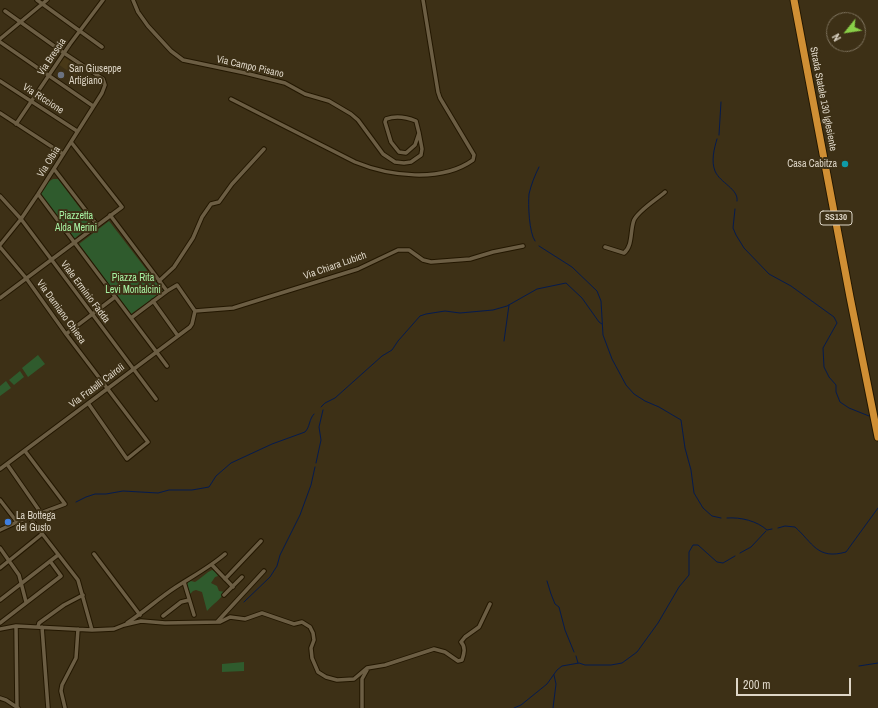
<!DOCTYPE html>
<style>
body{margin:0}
#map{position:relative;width:878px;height:708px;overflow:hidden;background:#3d3016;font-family:"Archivo Narrow",sans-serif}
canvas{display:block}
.north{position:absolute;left:826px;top:12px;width:40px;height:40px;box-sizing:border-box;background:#3d3016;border:1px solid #7d725d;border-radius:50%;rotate:240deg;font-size:11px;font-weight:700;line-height:16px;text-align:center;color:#ded6c7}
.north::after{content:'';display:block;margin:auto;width:14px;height:18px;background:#89cf48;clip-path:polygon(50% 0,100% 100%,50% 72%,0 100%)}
.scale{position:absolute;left:736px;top:678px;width:115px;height:18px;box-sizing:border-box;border:2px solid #ded6c7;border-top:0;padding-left:5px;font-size:12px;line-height:14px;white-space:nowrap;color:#ded6c7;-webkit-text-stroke:3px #3d3016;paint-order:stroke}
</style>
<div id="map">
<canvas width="878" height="708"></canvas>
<div class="north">N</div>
<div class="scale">200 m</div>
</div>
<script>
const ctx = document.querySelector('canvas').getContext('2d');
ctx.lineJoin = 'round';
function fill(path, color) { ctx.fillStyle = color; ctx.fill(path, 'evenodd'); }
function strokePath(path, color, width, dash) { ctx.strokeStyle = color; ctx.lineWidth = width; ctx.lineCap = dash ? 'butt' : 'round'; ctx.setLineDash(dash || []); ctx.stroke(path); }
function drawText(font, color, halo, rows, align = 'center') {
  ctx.font = font + ' "Archivo Narrow",sans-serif'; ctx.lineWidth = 4; ctx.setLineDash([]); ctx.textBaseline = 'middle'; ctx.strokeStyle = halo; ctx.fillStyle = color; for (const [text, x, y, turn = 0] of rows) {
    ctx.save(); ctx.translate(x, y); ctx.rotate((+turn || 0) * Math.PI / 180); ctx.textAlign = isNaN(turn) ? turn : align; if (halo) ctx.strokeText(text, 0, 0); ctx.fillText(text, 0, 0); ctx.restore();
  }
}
const built = new Path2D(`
 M64,57L84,71L77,80L71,76L72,74L58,64Z`);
const green = new Path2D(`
 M53,179H58L92,224L74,239L40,194L48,182Z
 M109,221L163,291L131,314L79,244Z
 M38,355L45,364L28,377L22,368Z
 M20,371L24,377L14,385L9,380Z
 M6,381L11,388L0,396V386Z
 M212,570L215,571L218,576L215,577L211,583L217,586L219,591L225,592C220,600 213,604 207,611L202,592L196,590L193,591L190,594L189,593L187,585L188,582L191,581L195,582C200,579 207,572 212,570Z
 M244,662V671L222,672V664Z`);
const stream = new Path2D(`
 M719,135L721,102
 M717,139C714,149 711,161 715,171C720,183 739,189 737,201
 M735,209L733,228L736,235L744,248L769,274L791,286L834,317L837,323L823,348L824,367L829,377L836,385V392L840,402L849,408L869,416
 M535,241C529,233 528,204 529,194C531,185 535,175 539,167
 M539,246L572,267L597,291L601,301L603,335L612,359L626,385L634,394L645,401L659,407L681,420L685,448L691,470L694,493L703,508L712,516L721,518
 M504,341L509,305
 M321,407L325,403L335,398L382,356L392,350L398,341L420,316L426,314L445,311L460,313L493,310L507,306L537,289L566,283L582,298L599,322L602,324
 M316,463L321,440L319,427L323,410
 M76,502L86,497L95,494H106L123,491L158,493L169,490H192L209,487L216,476L231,463L272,444L305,432C310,427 309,419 314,414
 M727,518C741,517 757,521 767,530L772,529
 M778,528L785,526L795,527C813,543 817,560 846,552L878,508
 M740,553L751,547L766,531
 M547,581L551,594L555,604L559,607L565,630L574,652
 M244,602L270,577L277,566L280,555L300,515L311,485L315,467
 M576,656L578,663
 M859,666L878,663
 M514,708L521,705L547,684L557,670L562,666L579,663L585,665H611L622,663L637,652L658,623L679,587L689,575V552L693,545H698L717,562L723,563L735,556
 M553,708L556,684L554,675`);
const street = new Path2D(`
 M37,0L102,47
 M133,0L138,12L148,26L171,51L183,60L245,73L285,83L305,94L329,101L351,114L358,120L383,154L395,162L404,163L411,162L421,155L422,149L419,133L415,145L406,153L399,152L391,142L385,122L386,119C397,115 406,117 416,121L419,133
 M0,39L47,0
 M0,42L93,106
 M0,81L77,131
 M231,99L355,162C389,176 441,183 473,160L474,155L440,98L438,92L423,0
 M0,113L63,154
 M16,124L70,44L103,0
 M54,169L97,225
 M38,194L167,366
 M0,196L21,219L156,399
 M110,215L167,291
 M0,245L21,219L38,194L102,93L105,85L103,79L64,53L5,11
 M0,247L26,278L66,334L148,442L127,459L88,403
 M605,247L624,253C633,246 630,230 634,220C639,210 656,200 665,192
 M159,281L174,267L193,238L202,217L211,204L219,202L232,184L264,149
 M0,298L122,207L71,142
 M153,301L178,336
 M195,311L233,308L358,269L398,250H409L423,260L431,262L470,259L493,252L523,246
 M131,318L167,291L177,285L195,311
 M66,334L115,297
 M7,464L41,513
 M0,469L190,327L192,324L195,311
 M0,500L17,522
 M30,518L78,580L92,630
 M0,530L17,522L65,504L25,451
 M0,548L19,575L26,602
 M94,554L140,615
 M212,565L233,587
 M0,568L42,534
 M225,579L261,541
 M184,582L194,615
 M224,595L242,577
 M0,600L58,555
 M163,616L181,602L189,600
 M217,622L264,571
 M0,623L61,576L50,561
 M127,623C144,612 159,598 176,587C193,576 210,567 225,554
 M16,626L17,707
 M38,627L39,623L64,605L83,595
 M42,627L48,708
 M0,629L16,626L92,630L114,629L124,625L141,621L165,623L220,622L230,617L245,619L262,613L294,624L302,622L310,627L313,633L314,640L311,648L312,658L318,672L326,677L337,680L354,679L367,668L385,665L434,649L445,652L458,661L462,660C464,654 466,647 461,642L465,637L479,627L490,604
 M0,698L6,700L18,708
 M65,708L61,691L62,685L76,658L78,629
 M362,708V679L367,670`);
const highway = new Path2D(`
 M794,0L850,297L878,437`);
const markers = [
 [61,75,4,"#6b7280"],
 [845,164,4,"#0f9aa8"],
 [8,522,4,"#3f7fe0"]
];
const shields = [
 [836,218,32]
];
const shieldNames = [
 ["SS130",836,218]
];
const streetNames = [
 ["Via Brescia",52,57,-56],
 ["Via Campo Pisano",250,67,13],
 ["Via Riccione",43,99,33],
 ["Strada Statale 130 Iglesiente",823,99,79],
 ["Via Olbia",49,162,-58],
 ["Via Chiara Lubich",335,266,-19],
 ["Viale Erminio Fadda",85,292,53],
 ["Via Damiano Chiesa",61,312,54],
 ["Via Fratelli Cairoli",97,386,-37]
];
const poiNames = [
 ["San Giuseppe",69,69],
 ["Artigiano",69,81],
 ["Casa Cabitza",837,164,"right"],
 ["La Bottega",16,516],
 ["del Gusto",16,528]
];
const parkNames = [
 ["Piazzetta",76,216],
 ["Alda Merini",76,228],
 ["Piazza Rita",133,278],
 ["Levi Montalcini",133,290]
];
fill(built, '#493918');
fill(green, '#2f5b2d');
strokePath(stream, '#051b4f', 1);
strokePath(street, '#231700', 5.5);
strokePath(highway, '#231700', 9);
strokePath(street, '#6c5e44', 3.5);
strokePath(highway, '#d08f34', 7);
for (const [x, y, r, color] of markers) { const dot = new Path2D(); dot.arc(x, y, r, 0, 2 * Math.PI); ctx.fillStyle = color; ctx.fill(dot); strokePath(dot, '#3d3016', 1.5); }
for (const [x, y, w] of shields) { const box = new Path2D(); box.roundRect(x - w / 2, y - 7, w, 14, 3); ctx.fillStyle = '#3d3016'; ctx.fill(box); strokePath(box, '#ded6c7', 1); }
drawText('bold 9px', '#ded6c7', null, shieldNames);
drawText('10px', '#ded6c7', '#3d3016', streetNames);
drawText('10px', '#ded6c7', '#3d3016', poiNames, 'left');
drawText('10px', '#a7f1a2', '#3d3016', parkNames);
</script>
